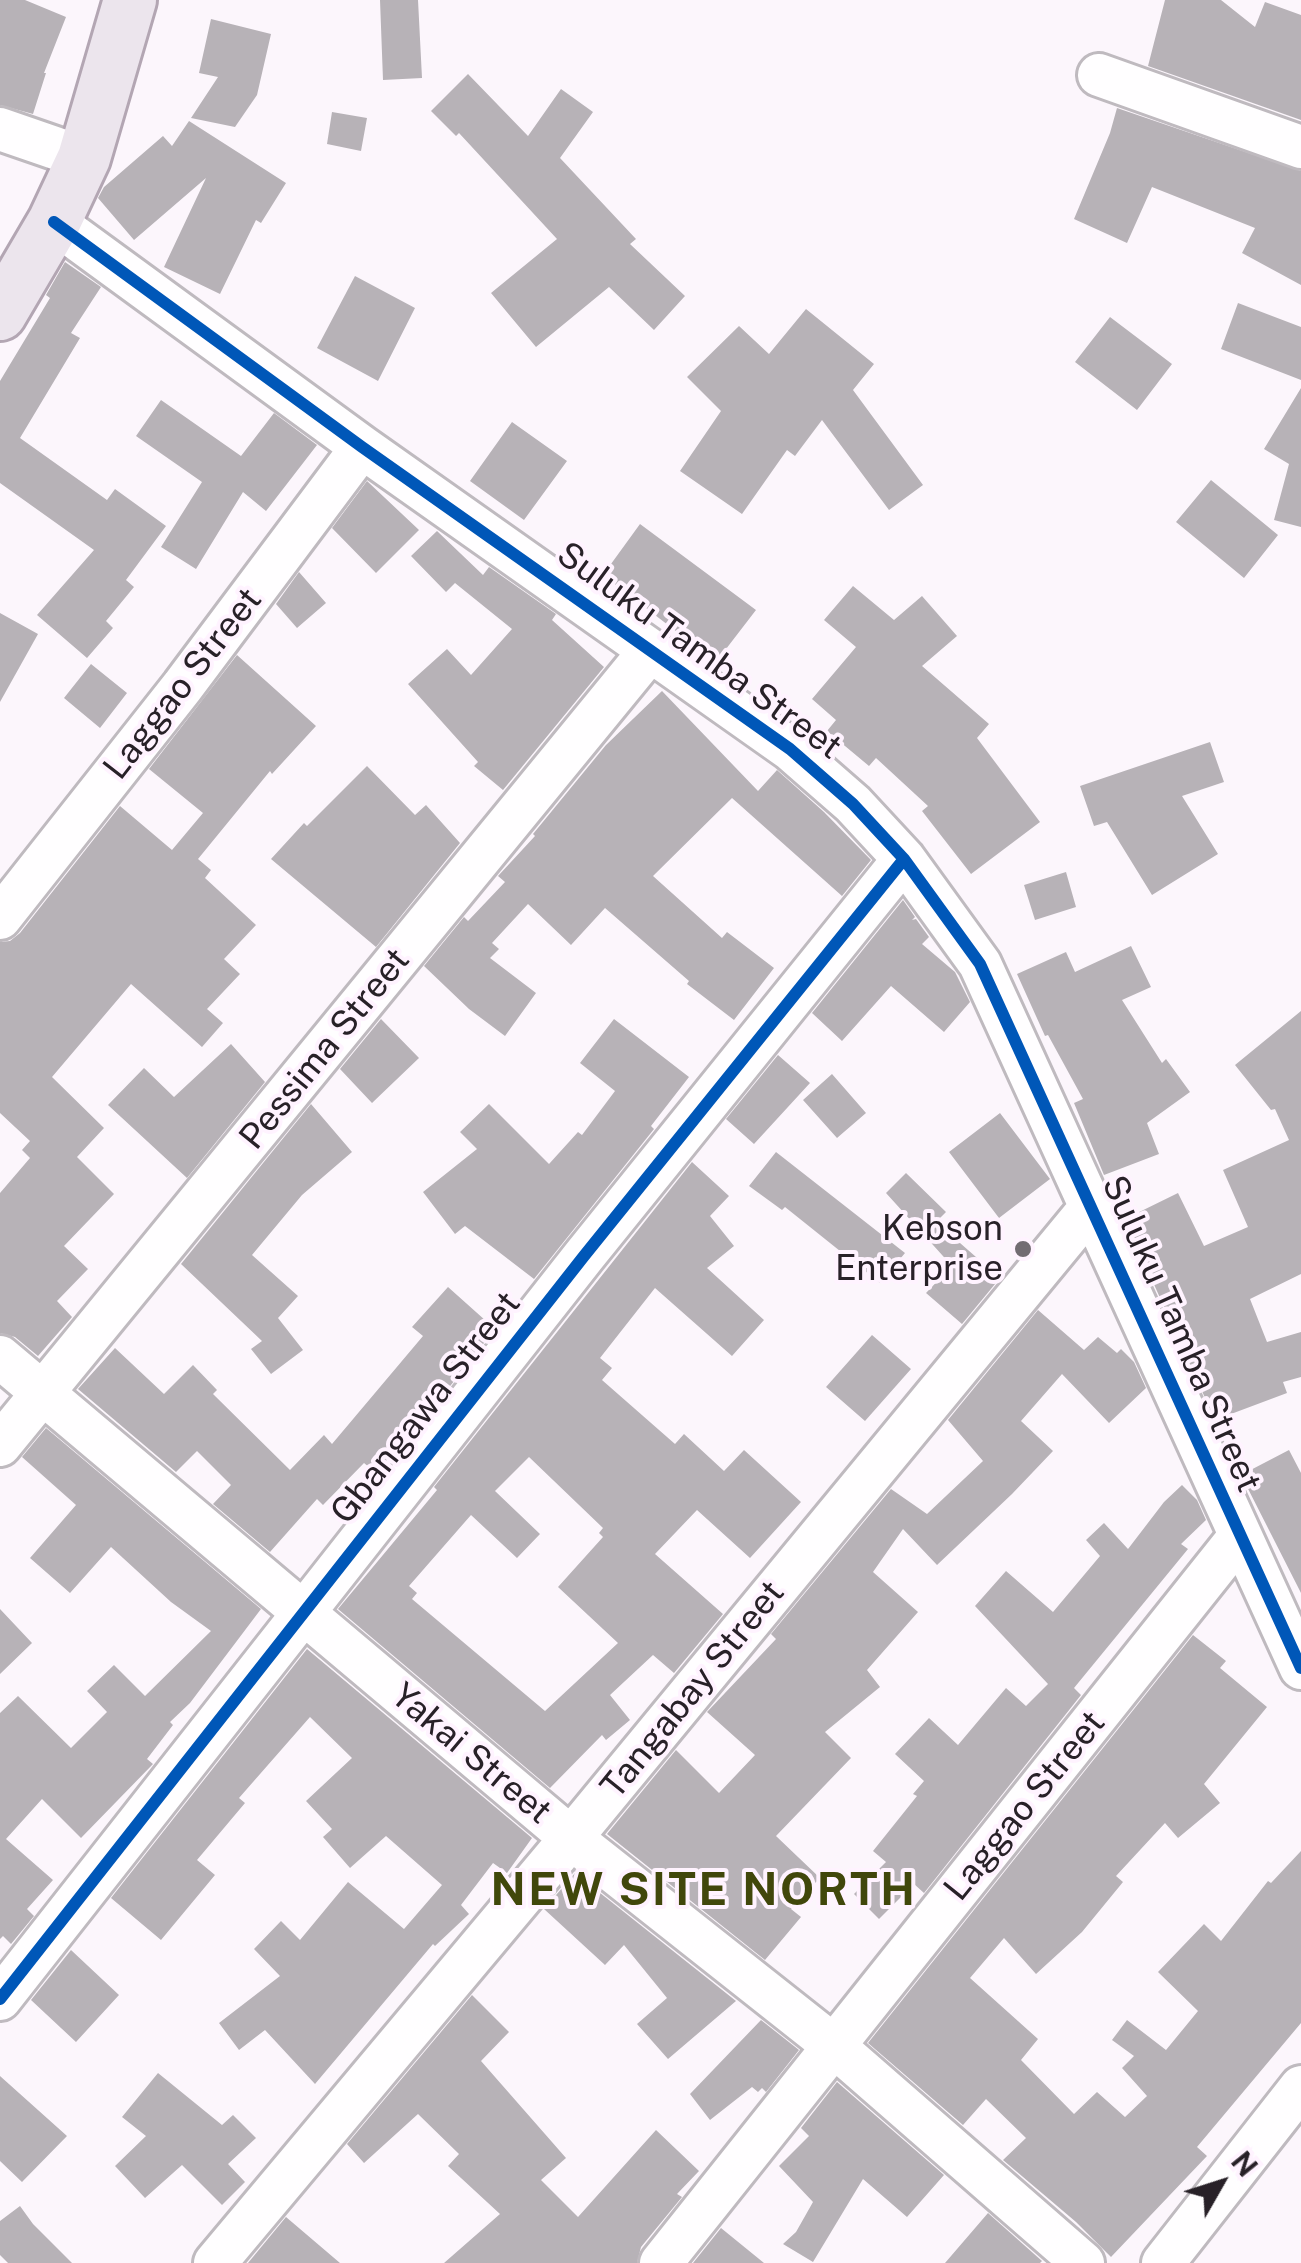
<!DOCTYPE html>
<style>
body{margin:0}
#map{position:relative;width:1301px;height:2263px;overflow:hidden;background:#fcf6fc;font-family:"Public Sans",sans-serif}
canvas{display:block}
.north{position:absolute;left:1171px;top:2133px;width:100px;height:100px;-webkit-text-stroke:8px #fff3ff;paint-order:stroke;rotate:51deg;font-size:28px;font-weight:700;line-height:40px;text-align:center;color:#282128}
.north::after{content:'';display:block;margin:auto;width:35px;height:45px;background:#282128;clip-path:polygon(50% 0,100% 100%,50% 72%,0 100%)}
</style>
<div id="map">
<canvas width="1301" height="2263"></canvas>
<div class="north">N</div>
</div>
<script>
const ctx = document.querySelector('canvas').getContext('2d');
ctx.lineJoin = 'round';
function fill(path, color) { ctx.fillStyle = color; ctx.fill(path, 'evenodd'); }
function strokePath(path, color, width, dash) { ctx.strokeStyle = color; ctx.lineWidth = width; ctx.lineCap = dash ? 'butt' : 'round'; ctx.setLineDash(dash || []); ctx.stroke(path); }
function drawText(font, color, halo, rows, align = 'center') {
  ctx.font = font + ' "Public Sans",sans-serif'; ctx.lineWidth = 8; ctx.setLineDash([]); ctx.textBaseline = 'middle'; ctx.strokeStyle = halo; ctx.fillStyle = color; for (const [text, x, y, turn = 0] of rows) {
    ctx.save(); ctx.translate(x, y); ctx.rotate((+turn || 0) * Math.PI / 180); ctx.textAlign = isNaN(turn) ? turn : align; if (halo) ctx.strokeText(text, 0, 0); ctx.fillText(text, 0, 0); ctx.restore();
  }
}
const building = new Path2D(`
 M0,0H25L66,17L44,73H46L33,114L0,105Z
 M380,0H418L422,78L383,80Z
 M1165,0H1221L1255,27L1265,2L1301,15V120L1148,66Z
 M211,19L271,34L257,95L235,127L191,118L218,77L199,73Z
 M468,74L528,136L561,89L593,112L560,158L636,239L630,244L685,296L654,330L609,287L536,347L491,293L557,239L459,133L456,136L431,111Z
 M1117,108L1301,171V285L1242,253L1255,228L1152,187L1127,243L1074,219L1110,133Z
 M332,112L367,118L361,151L327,144Z
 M189,121L286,183L261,223L256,220L220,294L164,267L206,178L134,240L98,198L104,187L163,136L172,146Z
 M65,262L101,287L71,333L80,338L20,438L107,500L115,489L166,526L126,580L134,587L106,621L113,628L87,658L37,615L94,550L0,483V381L50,298L46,295Z
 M355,276L415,308L378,381L317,348Z
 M1238,303L1301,327V380L1221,349Z
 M806,309L874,364L853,390L923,485L889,510L822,420L795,456L787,450L742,514L680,471L721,411L687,377L739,326L769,354Z
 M1110,317L1172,364L1137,410L1075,362Z
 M1301,388V527L1274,520L1289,464L1264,449Z
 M161,400L241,456L274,413L317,445L266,511L243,492L196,569L161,547L202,482L136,436Z
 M512,422L567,461L524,520L470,481Z
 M1211,480L1278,535L1244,578L1176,522Z
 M367,481L419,530L376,573L332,528Z
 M640,524L756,610L716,662L603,575Z
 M437,531L483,575L489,567L556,614L552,620L604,667L503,790L474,766L478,762L408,684L447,649L471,675L512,629L455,583L446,592L411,556Z
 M299,572L326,603L297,628L276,604Z
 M853,586L894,620L922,596L957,636L922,666L989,724L977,738L1040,822L971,874L922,811L928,806L876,758L869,766L827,731L836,720L812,699L856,647L824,620Z
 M0,613L38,634L0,702Z
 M237,655L316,726L272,774L270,771L198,859L211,870L205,878L256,925L224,959L240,974L207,1009L223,1023L202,1047L131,984L52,1077L104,1128L77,1157L114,1194L64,1246L88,1269L57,1301L72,1317L38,1356L15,1337L0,1333V1193L30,1158L22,1150L30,1141L0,1113V942L10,941L20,933L120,806L172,850L203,813L149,769Z
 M91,664L127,693L100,728L64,698Z
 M662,691L758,791L777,770L824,812L871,860L842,896L732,798L653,876L722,938L727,932L774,968L734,1020L687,984L689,981L605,908L571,945L528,904L492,943L499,949L490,958L536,993L505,1036L469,1009L424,966L464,917L468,921L505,882L498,876L535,836L533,834L606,745Z
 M1210,742L1224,782L1182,796L1218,854L1152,895L1107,822L1094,826L1080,786Z
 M367,766L415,815L426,805L460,843L376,947L271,859L304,823L307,826Z
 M1066,872L1076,907L1035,920L1024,885Z
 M903,900L915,917L912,920L916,919L929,937L922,944L955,972L970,1002L944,1032L891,986L842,1041L812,1013Z
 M1131,946L1151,987L1122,1000L1162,1063L1166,1059L1190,1092L1147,1123L1159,1154L1104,1175L1074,1103L1083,1099L1048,1035L1045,1036L1017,974L1066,952L1075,972Z
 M1301,1011V1274L1250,1299L1267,1342L1301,1332V1377L1283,1382L1287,1393L1215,1420L1152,1280L1155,1278L1125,1219L1178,1193L1204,1246L1248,1227L1223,1170L1289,1140L1275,1109L1271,1110L1235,1065Z
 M381,1019L419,1058L372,1103L340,1069Z
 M614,1019L689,1077L651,1126L654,1129L534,1279L465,1226L455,1234L423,1192L477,1149L460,1132L489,1104L549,1164L578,1132L582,1135L615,1091L580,1063Z
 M231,1044L265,1082L187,1178L108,1105L144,1068L174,1097Z
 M778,1055L810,1083L754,1144L726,1119Z
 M832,1074L866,1113L837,1138L803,1100Z
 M311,1104L352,1152L302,1195L252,1255L298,1296L278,1318L303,1350L271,1374L251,1349L262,1341L181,1264Z
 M1000,1113L1050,1179L999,1218L949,1152Z
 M776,1152L905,1253L880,1283L785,1207L782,1210L749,1186Z
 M692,1162L729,1196L710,1216L734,1246L707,1268L764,1320L732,1356L655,1288L600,1358L612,1368L602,1380L675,1444L684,1434L724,1471L744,1450L801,1502L750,1558L697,1510L655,1554L723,1614L674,1673L653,1655L610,1695L630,1720L606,1740L602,1735L550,1788L338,1609L437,1490L434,1487ZM529,1457L603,1528L599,1533L603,1537L558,1587L618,1643L545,1711L412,1599L417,1593L409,1586L471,1515L517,1558L540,1534L495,1491Z
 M906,1173L946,1212L936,1222L1000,1278L962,1324L926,1293L952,1266L886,1193Z
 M448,1287L495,1329L399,1451L396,1449L376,1473L364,1463L323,1505L317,1499L270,1552L213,1504L231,1485L197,1451L176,1472L78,1389L115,1348L164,1394L193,1365L217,1390L213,1394L290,1470L324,1435L332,1444L423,1336L412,1327Z
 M1038,1310L1084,1350L1098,1337L1117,1353L1121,1349L1134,1362L1146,1388L1109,1423L1062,1374L1021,1421L1053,1451L1012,1494L937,1565L903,1529L873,1572L918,1612L867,1670L880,1687L825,1732L851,1758L776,1836L820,1878L791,1909L801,1917L765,1960L607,1834L676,1750L719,1793L755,1755L707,1712L776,1639L771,1634L891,1489L927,1514L983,1461L948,1420Z
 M872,1335L911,1369L865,1421L826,1387Z
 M46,1428L261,1609L190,1703L170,1722L173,1725L147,1759L153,1764L81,1838L42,1799L6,1839L53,1880L27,1909L34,1916L11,1944L3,1936L0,1939V1713L18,1696L71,1748L107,1712L87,1691L114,1665L145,1696L211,1631L171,1602L111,1547L70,1593L30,1558L76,1505L22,1457Z
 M1289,1450L1301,1473V1593L1241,1475Z
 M1182,1485L1197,1500L1206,1520L1181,1544L1188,1549L1074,1688L1081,1695L924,1893L914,1884L879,1919L854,1894L886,1862L873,1851L917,1796L913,1794L924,1781L895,1754L929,1718L958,1745L1006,1688L1026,1706L1048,1684L975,1606L1006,1571L1053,1612L1100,1556L1086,1540L1104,1523L1128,1549L1164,1502Z
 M0,1609L32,1643L0,1674Z
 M1193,1635L1226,1661L1220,1668L1267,1707L1204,1784L1220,1803L1178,1838L1165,1823L1116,1876L1123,1882L1082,1932L1036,1974L1004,1938L970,1978L1038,2039L1021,2060L1074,2114L1097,2092L1125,2117L1147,2096L1122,2068L1134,2056L1112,2040L1127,2020L1166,2050L1198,2011L1158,1972L1204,1924L1221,1941L1268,1881L1271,1883L1301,1851V2023L1197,2147L1207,2156L1111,2257L1076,2222L1003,2160L1026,2138L986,2099L963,2125L868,2043Z
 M307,1649L532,1838L507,1873L493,1863L461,1905L469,1914L435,1946L433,1944L315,2084L265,2030L239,2050L219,2023L280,1976L254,1949L281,1921L300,1940L348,1882L404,1929L442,1885L386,1836L350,1868L323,1837L332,1829L306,1801L352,1758L310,1717L239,1798L245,1803L197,1860L215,1875L161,1940L111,1898Z
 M575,1873L736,2001L668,2059L637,2024L667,1998L624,1945L605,1965L544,1909Z
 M71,1950L119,1995L76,2042L31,2000Z
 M472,1995L509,2032L481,2061L566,2158L541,2180L578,2217L656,2130L699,2171L677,2194L682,2197L641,2247L637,2263H444L500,2214L448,2166L459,2154L418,2114L364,2163L347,2144Z
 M761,2020L799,2050L766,2092L762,2088L758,2092L752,2087L710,2120L690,2094Z
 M158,2073L222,2125L233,2115L256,2138L228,2164L245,2182L222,2205L182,2165L145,2198L115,2166L146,2136L122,2117Z
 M0,2076L67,2136L22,2182L0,2161Z
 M837,2082L944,2175L907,2217L863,2179L813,2262L783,2244L796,2232L813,2202L779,2166L809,2136L801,2128Z
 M20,2206L33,2224L72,2263H8L0,2255V2221Z
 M988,2213L1042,2261L1040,2263H945Z
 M286,2217L340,2263H248Z
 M721,2228L764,2263H693Z`);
const minor = new Path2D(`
 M1099,75L1301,147
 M0,129L84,158
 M54,222L362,447L790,749L853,804L904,859L980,964L1301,1668
 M0,918L183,686L362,447
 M0,1357L571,1838L834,2046L1083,2263
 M0,1445L649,652
 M0,1999L584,1256L904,859
 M215,2263L571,1838L1091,1207
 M661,2263L1240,1536
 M1163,2263L1301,2087`);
const major = new Path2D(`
 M0,314L54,222L84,158L130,0`);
const cycleway = new Path2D(`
 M54,222L362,447L790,749L853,804L904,859L980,964L1301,1668
 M0,1999L584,1256L904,859`);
const markers = [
 [1023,1249,10,"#726c72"]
];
const streetNames = [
 ["Suluku Tamba Street",699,651,36],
 ["Laggao Street",183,684,-52],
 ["Pessima Street",325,1049,-51],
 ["Suluku Tamba Street",1181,1334,66],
 ["Gbangawa Street",426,1408,-52],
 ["Tangabay Street",693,1690,-51],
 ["Yakai Street",471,1754,40],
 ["Laggao Street",1025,1806,-51]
];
const poiNames = [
 ["Kebson",1003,1229],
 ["Enterprise",1003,1269]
];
const districtNames = [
 ["NEW SITE NORTH",704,1891]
];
fill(building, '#b7b2b7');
strokePath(minor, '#bfbabf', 48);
strokePath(major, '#b3a6b3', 58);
strokePath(minor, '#fffeff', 42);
strokePath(major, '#ece5ed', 52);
strokePath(cycleway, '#0057b8', 12);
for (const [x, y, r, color] of markers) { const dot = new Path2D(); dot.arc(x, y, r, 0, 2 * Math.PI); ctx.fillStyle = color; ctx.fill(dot); strokePath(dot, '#fff3ff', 4); }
drawText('35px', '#282128', '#fff3ff', streetNames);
drawText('35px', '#282128', '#fff3ff', poiNames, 'right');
ctx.letterSpacing = '2.5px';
drawText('bold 45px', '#41470b', '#fff3ff', districtNames);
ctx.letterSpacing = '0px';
</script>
